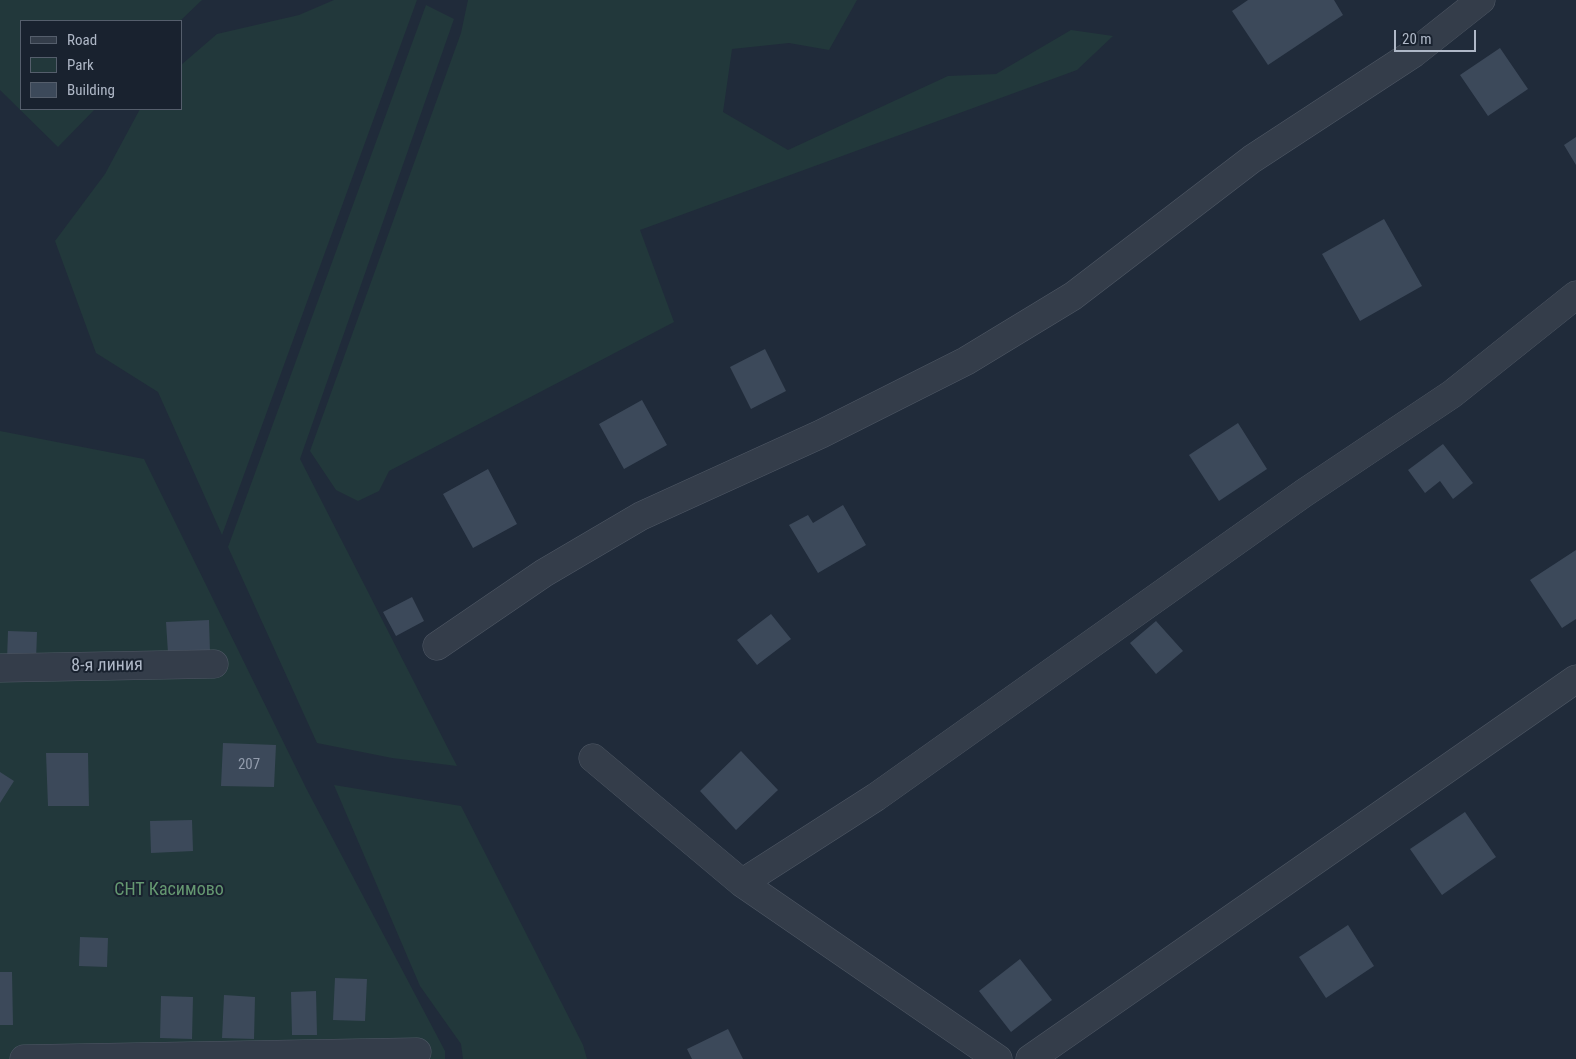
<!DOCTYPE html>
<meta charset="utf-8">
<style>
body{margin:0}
#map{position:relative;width:1576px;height:1059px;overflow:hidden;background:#202b3a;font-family:"Roboto Condensed",sans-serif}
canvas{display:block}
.legend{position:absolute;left:20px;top:20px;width:162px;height:90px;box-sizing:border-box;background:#19222f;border:1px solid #555e6c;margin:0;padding:6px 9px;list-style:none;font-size:15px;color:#afb8c7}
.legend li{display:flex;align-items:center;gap:10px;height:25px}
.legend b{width:25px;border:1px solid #555e6c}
.scale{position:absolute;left:1394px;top:30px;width:82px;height:22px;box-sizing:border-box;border:2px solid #afb8c7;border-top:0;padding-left:6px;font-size:15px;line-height:18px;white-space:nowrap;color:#afb8c7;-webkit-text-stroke:4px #19222f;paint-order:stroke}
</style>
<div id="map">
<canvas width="1576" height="1059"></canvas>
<ul class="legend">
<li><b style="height:6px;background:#343d4a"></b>Road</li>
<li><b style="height:14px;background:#22383b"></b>Park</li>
<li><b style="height:14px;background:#3c495a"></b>Building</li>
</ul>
<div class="scale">20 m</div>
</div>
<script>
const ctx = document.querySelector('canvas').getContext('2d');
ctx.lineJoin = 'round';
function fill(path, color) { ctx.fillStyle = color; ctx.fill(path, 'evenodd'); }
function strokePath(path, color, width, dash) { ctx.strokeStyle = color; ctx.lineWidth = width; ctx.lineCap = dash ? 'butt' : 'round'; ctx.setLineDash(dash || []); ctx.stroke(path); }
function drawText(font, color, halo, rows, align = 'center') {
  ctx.font = font + ' "Roboto Condensed",sans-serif'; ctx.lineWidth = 4; ctx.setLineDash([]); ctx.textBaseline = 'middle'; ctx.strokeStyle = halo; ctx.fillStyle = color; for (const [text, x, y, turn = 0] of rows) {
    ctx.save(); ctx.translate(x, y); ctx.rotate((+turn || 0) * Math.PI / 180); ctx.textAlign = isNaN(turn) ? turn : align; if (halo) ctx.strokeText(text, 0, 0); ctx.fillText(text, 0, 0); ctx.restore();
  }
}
const green = new Path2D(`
 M0,0H202L180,21H21V109H95L58,147L0,90Z
 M334,0H417L222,535L158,392L96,353L55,241L105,174L140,109H181V65L217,34L299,15Z
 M468,0H857L829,50L789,43L732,49L723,112L788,150L948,76L996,74L1071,30L1113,36L1077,70L640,230L674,322L389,471L379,491L358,501L336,490L310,451L461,33Z
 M426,5L454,19L300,459L457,766L392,758L317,743L228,547Z
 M0,431L144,459L306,788L445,1051V1059H0Z
 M334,785L461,806L583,1045L587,1059H463L461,1044L420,986Z`);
const building = new Path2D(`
 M1248,0H1334L1343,15L1268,65L1232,11Z
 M1500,48L1528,89L1488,116L1460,75Z
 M1576,137V165L1564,145Z
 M1384,219L1422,286L1360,321L1322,254Z
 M765,349L786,391L751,409L730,367Z
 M642,400L667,445L624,469L599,424Z
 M1238,423L1267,469L1219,501L1189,455Z
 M1443,444L1473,483L1453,499L1440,481L1425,493L1408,470Z
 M488,469L517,524L473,548L443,494Z
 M843,505L866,545L818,573L789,525L808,515L813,523Z
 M1576,550V619L1562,628L1530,580Z
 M412,597L424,621L396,636L383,612Z
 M771,614L791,639L757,665L737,640Z
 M209,620L210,652L168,653L166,622Z
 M1156,621L1183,651L1156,674L1130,643Z
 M8,631L37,632L36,661L7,660Z
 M223,743L276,745L274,787L221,786Z
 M741,751L778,790L736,830L700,791Z
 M46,753H88L89,806H48Z
 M0,772L14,781L0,803Z
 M1465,812L1496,857L1442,895L1410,849Z
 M192,820L193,851L151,853L150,821Z
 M1348,925L1374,966L1326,998L1299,957Z
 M80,937L108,938L107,967L79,966Z
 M1020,959L1052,1000L1011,1032L979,991Z
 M0,972H12L13,1025H0Z
 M335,978L367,979L365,1021L333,1020Z
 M316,991L317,1035H292L291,992Z
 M224,995L255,997L254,1039L222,1038Z
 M161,996L193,997L192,1039L160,1038Z
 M728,1029L743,1059H692L687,1049Z`);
const minor = new Path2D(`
 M437,646L544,573L641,516L821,434L966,361L1073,296L1252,159L1414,53L1481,0
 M0,668L214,664
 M593,758L742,883L998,1059
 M742,883L876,797L1304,493L1452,394L1576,295
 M24,1059L417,1052
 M1030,1059L1576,679`);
const numberNames = [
 ["207",249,765]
];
const streetNames = [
 ["8-я линия",107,666,-1]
];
const parkNames = [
 ["СНТ Касимово",169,890]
];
fill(green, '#22383b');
fill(building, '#3c495a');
strokePath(minor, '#4f5865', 29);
strokePath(minor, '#343d4a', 28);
drawText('15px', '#929cac', null, numberNames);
drawText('18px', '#afb8c7', '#19222f', streetNames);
drawText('18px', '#659871', '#19222f', parkNames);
</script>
